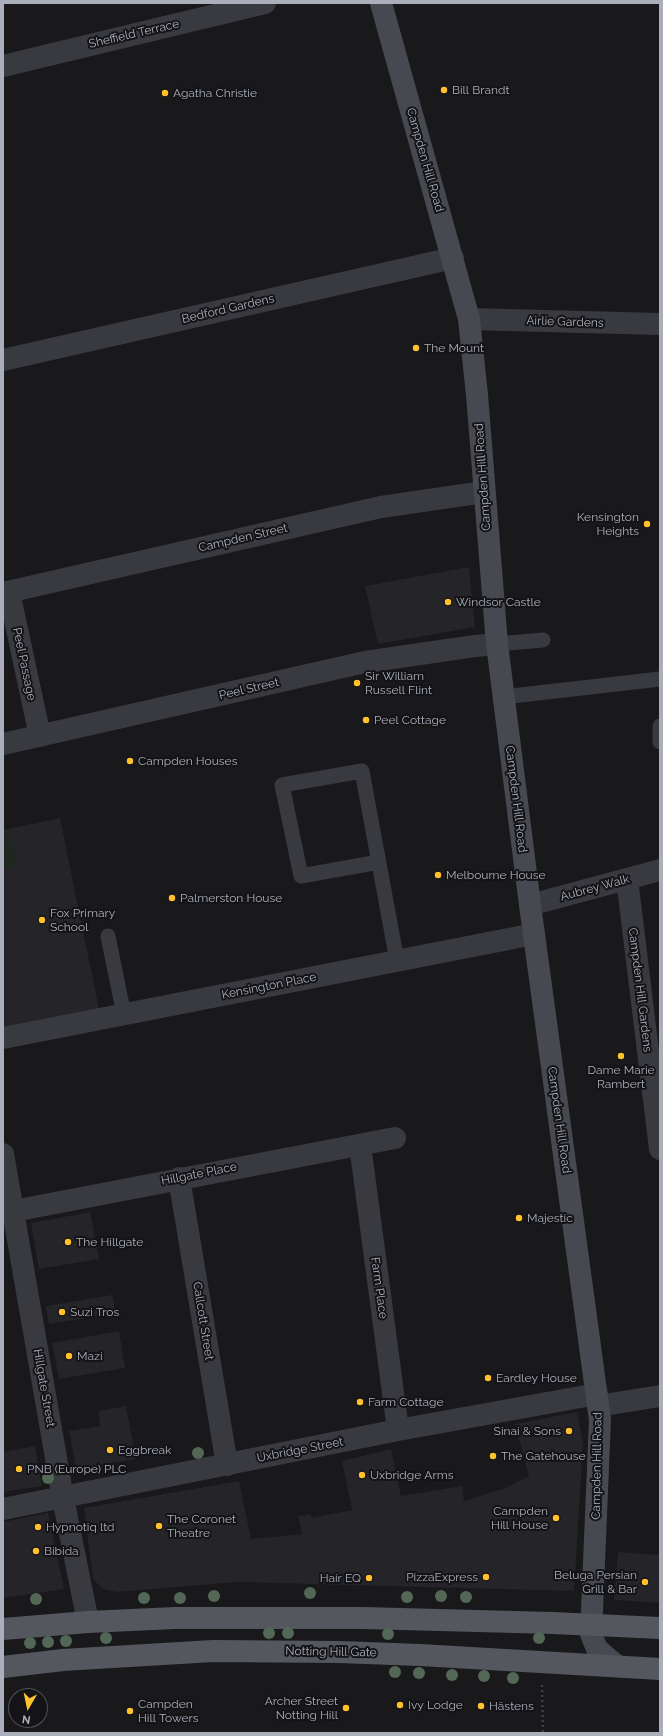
<!DOCTYPE html>
<meta charset="utf-8">
<style>
body{margin:0}
#map{position:relative;width:663px;height:1736px;overflow:hidden;background:#19181b;font-family:Raleway,sans-serif}
canvas{display:block}
.frame{position:absolute;inset:0;border:4px solid #aaafbb;pointer-events:none}
.north{position:absolute;left:8px;top:1688px;width:40px;height:40px;box-sizing:border-box;background:#141316;border:1px solid #505158;border-radius:50%;rotate:189deg;font-size:11px;font-weight:700;line-height:16px;text-align:center;color:#aaafbb}
.north::after{content:'';display:block;margin:auto;width:14px;height:18px;background:#ffc22d;clip-path:polygon(50% 0,100% 100%,50% 72%,0 100%)}
</style>
<div id="map">
<canvas width="663" height="1736"></canvas>
<div class="frame"></div>
<div class="north">N</div>
</div>
<script>
const ctx = document.querySelector('canvas').getContext('2d');
ctx.lineJoin = 'round';
function fill(path, color) { ctx.fillStyle = color; ctx.fill(path, 'evenodd'); }
function strokePath(path, color, width, dash) { ctx.strokeStyle = color; ctx.lineWidth = width; ctx.lineCap = dash ? 'butt' : 'round'; ctx.setLineDash(dash || []); ctx.stroke(path); }
function drawText(font, color, halo, rows, align = 'center') {
  ctx.font = font + ' Raleway,sans-serif'; ctx.lineWidth = 4; ctx.setLineDash([]); ctx.textBaseline = 'middle'; ctx.strokeStyle = halo; ctx.fillStyle = color; for (const [text, x, y, turn = 0] of rows) {
    ctx.save(); ctx.translate(x, y); ctx.rotate((+turn || 0) * Math.PI / 180); ctx.textAlign = isNaN(turn) ? turn : align; if (halo) ctx.strokeText(text, 0, 0); ctx.fillText(text, 0, 0); ctx.restore();
  }
}
const built = new Path2D(`
 M469,567L475,627L378,644L365,586Z
 M60,818L99,1009L3,1028V830Z
 M90,1212L99,1259L39,1269L31,1223Z
 M112,1295L116,1313L49,1324L46,1306Z
 M119,1331L125,1368L59,1379L52,1343Z
 M126,1406L136,1459L83,1468L78,1467L75,1464L69,1431L100,1426L98,1411Z
 M577,1412L583,1444L574,1591L237,1582L117,1592L103,1589L93,1579L84,1508L239,1481L251,1539L302,1534L298,1516L311,1514V1518L352,1510L342,1461L391,1449L401,1496L462,1486L464,1501L468,1500L505,1488L529,1476L515,1424Z
 M35,1446L42,1486L3,1492V1452Z
 M48,1513L64,1589L3,1598V1522Z
 M618,1552L660,1555V1603L614,1600Z`);
const green = new Path2D(`
 M9,829L17,865L3,868V830Z`);
const path = new Path2D(`
 M542,1685L543,1733`);
const lane = new Path2D(`
 M497,644L543,640
 M503,697L660,679
 M660,726V742
 M379,862L301,876L282,785L362,771L397,961
 M108,936L124,1015`);
const street = new Path2D(`
 M3,66L265,3
 M469,319L660,324
 M3,360L453,258
 M9,592L40,736
 M3,593L381,507L484,492
 M3,744L365,662L475,646L497,644
 M627,879L660,1149
 M530,905L660,870
 M3,1038L534,934
 M360,1145L398,1430
 M3,1154L63,1498L88,1622
 M179,1178L227,1465
 M3,1213L395,1138
 M598,1406L660,1396
 M3,1509L398,1430L597,1394`);
const secondary = new Path2D(`
 M381,3L469,319L477,395L497,644L530,905L600,1420L591,1634L597,1649L617,1666`);
const primary = new Path2D(`
 M3,1629L88,1622L175,1618H363L553,1623L660,1628
 M3,1667L63,1660L213,1651L339,1652L420,1655L660,1669`);
const trees = [
 [198,1453],
 [48,1478],
 [310,1593],
 [214,1596],
 [441,1596],
 [407,1597],
 [466,1597],
 [144,1598],
 [180,1598],
 [36,1599],
 [269,1633],
 [288,1633],
 [388,1634],
 [106,1638],
 [539,1638],
 [66,1641],
 [48,1642],
 [30,1643],
 [395,1672],
 [419,1673],
 [452,1675],
 [484,1676],
 [513,1678]
];
const markers = [
 [444,90,4,"#ffc22d"],
 [165,93,4,"#ffc22d"],
 [416,348,4,"#ffc22d"],
 [647,524,4,"#ffc22d"],
 [448,602,4,"#ffc22d"],
 [357,683,4,"#ffc22d"],
 [366,720,4,"#ffc22d"],
 [130,761,4,"#ffc22d"],
 [438,875,4,"#ffc22d"],
 [172,898,4,"#ffc22d"],
 [42,920,4,"#ffc22d"],
 [621,1056,4,"#ffc22d"],
 [519,1218,4,"#ffc22d"],
 [68,1242,4,"#ffc22d"],
 [62,1312,4,"#ffc22d"],
 [69,1356,4,"#ffc22d"],
 [488,1378,4,"#ffc22d"],
 [360,1402,4,"#ffc22d"],
 [569,1431,4,"#ffc22d"],
 [110,1450,4,"#ffc22d"],
 [493,1456,4,"#ffc22d"],
 [19,1469,4,"#ffc22d"],
 [362,1475,4,"#ffc22d"],
 [556,1518,4,"#ffc22d"],
 [159,1526,4,"#ffc22d"],
 [38,1527,4,"#ffc22d"],
 [36,1551,4,"#ffc22d"],
 [486,1577,4,"#ffc22d"],
 [369,1578,4,"#ffc22d"],
 [645,1582,4,"#ffc22d"],
 [400,1705,4,"#ffc22d"],
 [481,1706,4,"#ffc22d"],
 [346,1708,4,"#ffc22d"],
 [130,1711,4,"#ffc22d"]
];
const streetNames = [
 ["Sheffield Terrace",134,34,-13],
 ["Campden Hill Road",425,160,74],
 ["Bedford Gardens",228,309,-13],
 ["Airlie Gardens",565,322,2],
 ["Campden Hill Road",483,477,-94],
 ["Campden Street",243,538,-13],
 ["Peel Passage",24,664,78],
 ["Peel Street",249,689,-13],
 ["Campden Hill Road",516,799,83],
 ["Aubrey Walk",595,888,-15],
 ["Kensington Place",269,986,-11],
 ["Campden Hill Gardens",640,990,83],
 ["Campden Hill Road",559,1120,82],
 ["Hillgate Place",199,1174,-11],
 ["Farm Place",379,1288,82],
 ["Callcott Street",203,1321,81],
 ["Hillgate Street",44,1388,80],
 ["Uxbridge Street",300,1450,-11],
 ["Campden Hill Road",597,1466,-89],
 ["Notting Hill Gate",331,1652,1]
];
const poiNames = [
 ["Bill Brandt",452,90],
 ["Agatha Christie",173,93],
 ["The Mount",424,348],
 ["Kensington",639,517,"right"],
 ["Heights",639,531,"right"],
 ["Windsor Castle",456,602],
 ["Sir William",365,676],
 ["Russell Flint",365,690],
 ["Peel Cottage",374,720],
 ["Campden Houses",138,761],
 ["Melbourne House",446,875],
 ["Palmerston House",180,898],
 ["Fox Primary",50,913],
 ["School",50,927],
 ["Dame Marie",621,1070,"center"],
 ["Rambert",621,1084,"center"],
 ["Majestic",527,1218],
 ["The Hillgate",76,1242],
 ["Suzi Tros",70,1312],
 ["Mazi",77,1356],
 ["Eardley House",496,1378],
 ["Farm Cottage",368,1402],
 ["Sinai & Sons",561,1431,"right"],
 ["Eggbreak",118,1450],
 ["The Gatehouse",501,1456],
 ["PNB (Europe) PLC",27,1469],
 ["Uxbridge Arms",370,1475],
 ["Campden",548,1511,"right"],
 ["Hill House",548,1525,"right"],
 ["The Coronet",167,1519],
 ["Theatre",167,1533],
 ["Hypnotiq ltd",46,1527],
 ["Bibida",44,1551],
 ["Beluga Persian",637,1575,"right"],
 ["Grill & Bar",637,1589,"right"],
 ["PizzaExpress",478,1577,"right"],
 ["Hair EQ",361,1578,"right"],
 ["Archer Street",338,1701,"right"],
 ["Notting Hill",338,1715,"right"],
 ["Campden",138,1704],
 ["Hill Towers",138,1718],
 ["Ivy Lodge",408,1705],
 ["Hästens",489,1706]
];
fill(built, '#252428');
fill(green, '#1e2720');
strokePath(path, '#3f4147', 2.5, [2, 3]);
strokePath(lane, '#393a40', 15);
strokePath(street, '#393a40', 22);
strokePath(secondary, '#474950', 22);
strokePath(primary, '#55575f', 22);
ctx.fillStyle = '#526755';
for (const [x, y] of trees) { ctx.beginPath(); ctx.arc(x, y, 6, 0, 2 * Math.PI); ctx.fill(); }
for (const [x, y, r, color] of markers) { const dot = new Path2D(); dot.arc(x, y, r, 0, 2 * Math.PI); ctx.fillStyle = color; ctx.fill(dot); strokePath(dot, '#141316', 1.5); }
drawText('12px', '#aaafbb', '#141316', streetNames);
drawText('12px', '#aaafbb', '#141316', poiNames, 'left');
</script>
